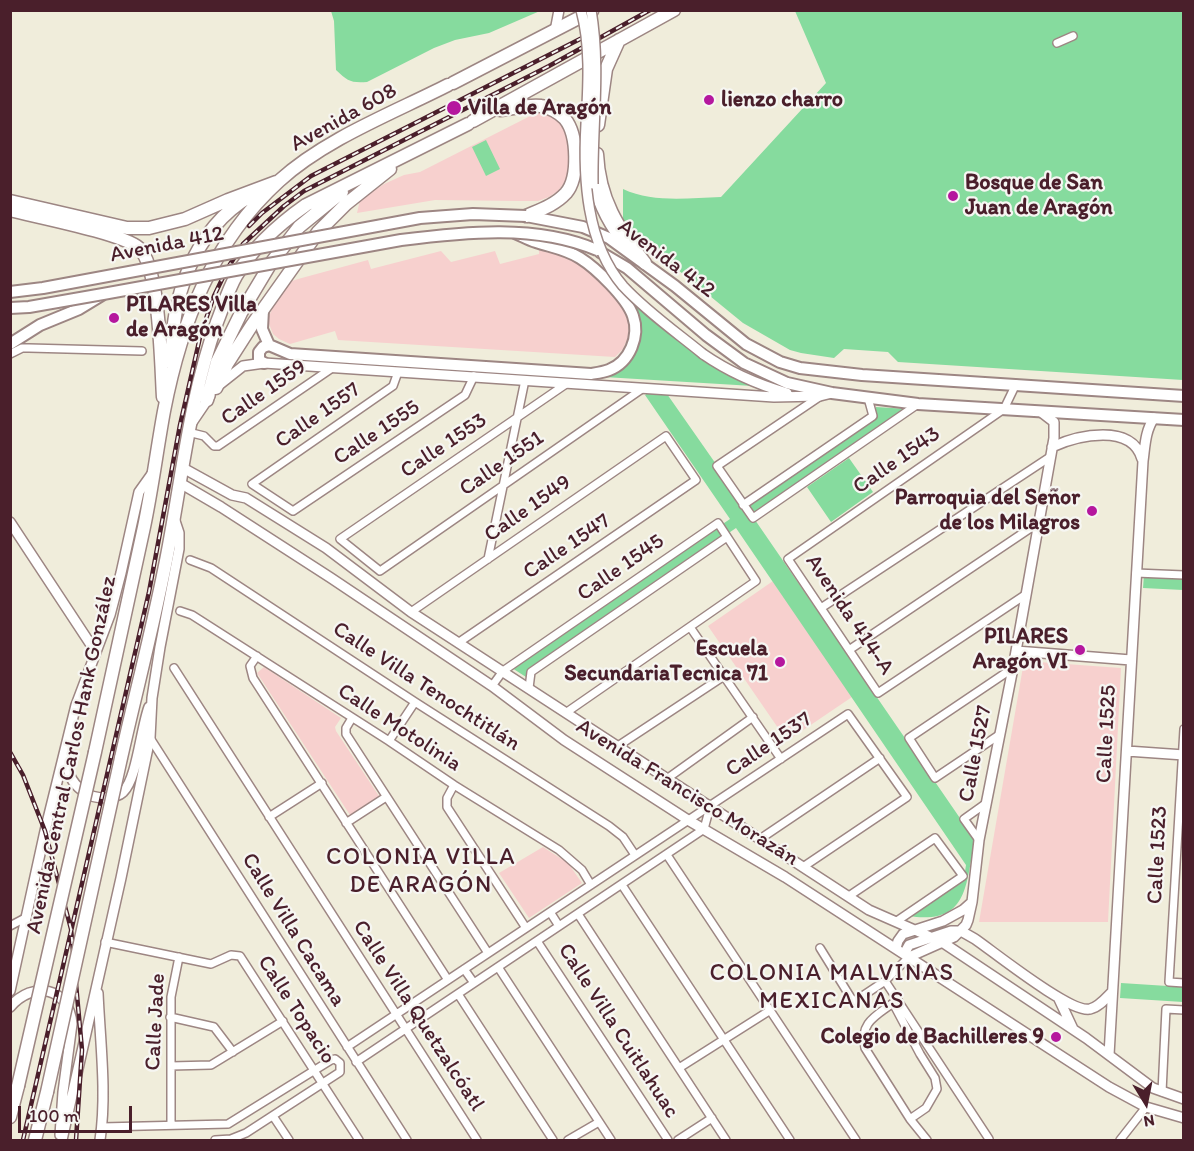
<!DOCTYPE html>
<meta charset="utf-8">
<style>
body{margin:0}
#map{position:relative;width:1194px;height:1151px;overflow:hidden;background:#f0eddb;font-family:Itim,sans-serif}
canvas{display:block}
.frame{position:absolute;inset:0;border:12px solid #4a1f2b;pointer-events:none}
.north{position:absolute;left:1116px;top:1073px;width:60px;height:60px;-webkit-text-stroke:4px #f6f6f2;paint-order:stroke;rotate:170deg;font-size:16px;font-weight:700;line-height:24px;text-align:center;color:#4a1f2b}
.north::after{content:'';display:block;margin:auto;width:21px;height:27px;background:#4a1f2b;clip-path:polygon(50% 0,100% 100%,50% 72%,0 100%)}
.scale{position:absolute;left:18px;top:1106px;width:114px;height:27px;box-sizing:border-box;border:3px solid #4a1f2b;border-top:0;padding-left:8px;font-size:18px;line-height:21px;white-space:nowrap;color:#4a1f2b;-webkit-text-stroke:4px #f6f6f2;paint-order:stroke}
</style>
<div id="map">
<canvas width="1194" height="1151"></canvas>
<div class="frame"></div>
<div class="north">N</div>
<div class="scale">100 m</div>
</div>
<script>
const ctx = document.querySelector('canvas').getContext('2d');
ctx.lineJoin = 'round';
function fill(path, color) { ctx.fillStyle = color; ctx.fill(path, 'evenodd'); }
function strokePath(path, color, width, dash) { ctx.strokeStyle = color; ctx.lineWidth = width; ctx.lineCap = dash ? 'butt' : 'round'; ctx.setLineDash(dash || []); ctx.stroke(path); }
function drawText(font, color, halo, rows, align = 'center') {
  ctx.font = font + ' Itim,sans-serif'; ctx.lineWidth = 4.5; ctx.setLineDash([]); ctx.textBaseline = 'middle'; ctx.strokeStyle = halo; ctx.fillStyle = color; for (const [text, x, y, turn = 0] of rows) {
    ctx.save(); ctx.translate(x, y); ctx.rotate((+turn || 0) * Math.PI / 180); ctx.textAlign = isNaN(turn) ? turn : align; if (halo) ctx.strokeText(text, 0, 0); ctx.fillText(text, 0, 0); ctx.restore();
  }
}
const built = new Path2D(`
 M544,109L554,114L567,130L571,164L567,179L558,191L549,197L538,201H520L435,200L357,213L360,200L384,184L404,175L420,172Z
 M539,248L555,250L575,260L597,279L624,307L628,318L629,335L623,349L615,357L338,340L335,331L290,344L279,339L273,334L269,324V316L278,296L292,281L298,279L368,260L371,269L441,251L451,262L495,251L500,264L539,254Z
 M773,581L852,697L787,741L708,626Z
 M1024,661L1121,668L1108,922H979Z
 M264,667L341,718L335,727L336,731L379,796L350,815L257,673Z
 M543,847L568,863L582,883L529,918L499,873Z`);
const green = new Path2D(`
 M331,11V10L540,11L489,33L455,40L434,48L367,82C350,83 348,81 336,70L334,21Z
 M795,11H1183V380L898,362L888,352L844,349L834,358L801,353L790,350L743,323L623,225V189C653,203 688,198 721,197L826,83Z
 M486,140L500,169L486,176L472,147Z
 M633,303C672,335 707,365 753,386L604,377L629,357L636,311Z
 M649,392L667,394L746,507L876,419V407L908,409L753,517L975,840C965,886 969,925 908,916L964,878L966,865L736,528L530,669L526,677L512,668L730,519L645,395Z
 M849,458L873,492L831,522L807,487Z
 M1144,574L1183,577V590L1143,588Z
 M1121,983L1183,987V1002L1120,998Z`);
const street = new Path2D(`
 M1057,43L1073,36
 M10,354L22,348H29L142,351
 M398,372L393,386L252,484L293,511L465,395L474,376
 M566,384L340,539L380,571L642,389
 M1016,384L1004,409L788,559L878,693L1025,595
 M819,397L717,466L753,518L918,404
 M188,432L204,436L214,446H218L332,368
 M743,505L873,416L868,398
 M488,559L525,380
 M190,560L211,568L415,702L609,826L623,837L635,855
 M1136,573L1184,575
 M821,608L1050,457
 M180,611L192,615L389,741L454,785L559,850L582,870L591,885
 M411,612L666,436L696,480L458,643
 M690,627L781,759
 M849,650L1038,523
 M257,656L250,666L253,678L448,980
 M174,668L477,1140
 M492,686L503,671L718,523L756,581L567,712
 M529,688L531,672L727,537
 M352,718L346,728V734L488,953
 M1184,729L1169,982L1184,983
 M999,735L935,778L909,738L1013,668
 M150,738L407,1140
 M389,741L415,702
 M618,746L724,676
 M668,778L753,717
 M454,785L447,798V807L526,928
 M269,817L322,783
 M346,823L386,797
 M760,839L880,758
 M979,840L964,819L985,804
 M667,855L856,1140
 M622,885L790,1140
 M849,896L935,838L963,876L897,921
 M550,912L559,926
 M578,914L726,1140
 M10,926L27,917
 M537,941L668,1140
 M105,942L211,964L231,955L240,956L359,1140
 M820,948L851,998L855,1001L885,981L909,957
 M498,967L611,1140
 M464,969L474,983
 M885,981L989,1139
 M458,994L553,1140
 M898,999C881,1014 858,1020 865,1048L910,1119L927,1140
 M893,1003L920,1054L935,1078L937,1089L926,1108L910,1119
 M170,1017L214,1027L233,1052
 M347,1047L848,714L907,797L803,867
 M356,1062L704,829L710,807
 M171,1066L211,1065L283,1021
 M679,1068L769,1011
 M1162,1092L1166,1009L1184,1010
 M273,1116L289,1140
 M171,1125V997L179,957
 M102,1127L228,1124L331,1060L335,1059L340,1063V1072L246,1133L231,1139L215,1140
 M568,1140L599,1122
 M678,1140L712,1118
 M1120,1140L1146,1107`);
const secondary = new Path2D(`
 M555,31L559,10
 M593,184C599,208 610,228 626,247
 M703,354C729,372 756,384 787,393
 M219,385L243,366L264,363L774,397L820,396L832,393
 M191,424L210,396
 M1052,447C1078,435 1132,423 1142,459
 M183,468L232,495L246,498L326,548L411,612L869,910L942,942L1086,1038L1153,1088L1184,1099
 M180,483L221,507L331,578L492,686L564,740L688,820L785,877L1109,1087L1146,1107L1184,1118
 M10,522L95,651
 M1016,651L1131,660
 M1127,751L1184,755
 M67,754C66,770 70,782 83,791C89,796 97,798 105,798C111,798 119,796 123,792C137,779 141,728 149,707
 M896,948L898,941L903,934L943,921L963,910L972,902
 M904,954L909,945L951,931H961L975,939C994,952 1071,1014 1090,1009C1099,1007 1106,998 1112,992
 M909,957L954,937L966,925L968,920L972,902L979,840L1013,668L1054,438V422L1041,412
 M10,991L45,831L76,705L110,615L121,573L139,492L154,471
 M98,993C100,1040 107,1094 100,1140
 M1059,999L1073,1029
 M10,1007C33,980 69,987 72,1024L63,1092L60,1135
 M1109,1055L1143,461C1145,447 1145,431 1154,418
 M62,1140L121,878L150,738L152,698L160,647L179,549V533L175,521`);
const primary = new Path2D(`
 M526,216L583,227L609,238L675,286L746,344L780,362L800,368L862,375L1184,396
 M600,252L627,268L706,335L744,363L787,383L832,393L918,404L1184,420
 M263,310L262,329L269,345L290,354L591,374C597,373 604,372 609,370C630,362 640,336 633,316C627,298 596,268 580,258C566,249 551,247 536,242C529,240 522,236 515,233
 M10,344L40,325L79,309L102,295
 M264,363L259,360V352L263,347L269,345`);
const highway = new Path2D(`
 M453,83L592,11
 M500,110C513,109 529,104 541,106C549,107 560,113 565,119C578,135 579,178 566,193C555,205 540,210 526,216
 M473,121L674,10
 M598,125L606,69L619,40
 M597,154C599,199 618,228 645,263
 M10,201L127,228H149L185,219L228,200L276,182
 M10,210C37,217 121,233 139,248C160,267 161,367 163,397
 M172,363C170,300 193,230 250,196
 M216,388L227,364L252,325L318,232L346,204L390,169
 M207,400L217,362L241,313L271,263L299,227L342,192
 M95,752C111,677 128,602 144,527C152,489 157,449 164,411C181,323 212,242 279,181C325,139 393,113 448,85
 M121,758C137,687 156,616 169,545C183,470 191,394 217,322C223,307 228,290 236,276C253,247 279,224 306,205L468,124
 M10,1117L18,1086
 M35,1140L47,1092`);
const rail = new Path2D(`
 M249,226L262,213L311,176L582,38
 M10,752L23,775L45,831L71,929L82,1050L76,1140
 M23,1140L149,592L180,425L201,333L214,296L227,269L243,244L284,206L304,191L549,66L650,10`);
const secondaryBridge = new Path2D(`
 M581,10C591,46 588,88 586,124C583,177 586,243 623,286C646,311 676,332 703,354
 M591,10C601,68 592,126 593,184`);
const primaryBridge = new Path2D(`
 M10,292L43,288L420,218L473,214L526,216
 M10,308L29,307L103,294L401,240C465,232 536,224 597,250`);
const highwayBridge = new Path2D(`
 M18,1086L95,752
 M47,1092L121,758`);
const markers = [
 [709,100,6,"#b5179e"],
 [454,108,8,"#b5179e"],
 [953,196,6,"#b5179e"],
 [114,318,6,"#b5179e"],
 [1092,511,6,"#b5179e"],
 [1080,650,6,"#b5179e"],
 [780,662,6,"#b5179e"],
 [1056,1037,6,"#b5179e"]
];
const poiNames = [
 ["lienzo charro",721,100],
 ["Villa de Aragón",468,108],
 ["Bosque de San",965,183],
 ["Juan de Aragón",965,208],
 ["PILARES Villa",126,305],
 ["de Aragón",126,330],
 ["Parroquia del Señor",1080,498,"right"],
 ["de los Milagros",1080,523,"right"],
 ["PILARES",1068,637,"right"],
 ["Aragón VI",1068,662,"right"],
 ["Escuela",768,649,"right"],
 ["SecundariaTecnica 71",768,674,"right"],
 ["Colegio de Bachilleres 9",1044,1037,"right"]
];
const streetNames = [
 ["Avenida 608",344,118,-29],
 ["Avenida 412",167,245,-11],
 ["Avenida 412",666,259,37],
 ["Calle 1559",264,393,-35],
 ["Calle 1557",318,416,-35],
 ["Calle 1555",377,433,-34],
 ["Calle 1553",444,446,-34],
 ["Calle 1543",897,461,-35],
 ["Calle 1551",502,464,-35],
 ["Calle 1549",528,509,-35],
 ["Calle 1547",567,547,-34],
 ["Calle 1545",621,568,-35],
 ["Avenida 414-A",849,615,56],
 ["Calle Villa Tenochtitlán",426,687,33],
 ["Calle Motolinia",399,728,33],
 ["Calle 1525",1107,734,-87],
 ["Calle 1537",769,745,-34],
 ["Calle 1527",976,754,-79],
 ["Avenida Central Carlos Hank González",72,755,-78],
 ["Avenida Francisco Morazán",687,793,32],
 ["Calle 1523",1158,855,-87],
 ["Calle Villa Cacama",293,930,58],
 ["Calle Topacio",296,1010,57],
 ["Calle Villa Quetzalcóatl",418,1016,57],
 ["Calle Jade",156,1022,-87],
 ["Calle Villa Cuitlahuac",618,1031,57]
];
const neighbourhoodNames = [
 ["COLONIA VILLA",421,858],
 ["DE ARAGÓN",421,886],
 ["COLONIA MALVINAS",832,974],
 ["MEXICANAS",832,1002]
];
fill(built, '#f7d0ce');
fill(green, '#86db9e');
strokePath(street, '#9d8683', 10);
strokePath(secondary, '#9d8683', 12);
strokePath(primary, '#9d8683', 14);
strokePath(highway, '#9d8683', 15);
strokePath(street, '#fff', 7);
strokePath(secondary, '#fff', 9);
strokePath(primary, '#fff', 10);
strokePath(highway, '#fff', 12);
strokePath(rail, '#4a1f2b', 4.5);
strokePath(rail, '#f6f6f2', 2, [7]);
strokePath(secondaryBridge, '#9d8683', 12, []);
strokePath(primaryBridge, '#9d8683', 14, []);
strokePath(highwayBridge, '#9d8683', 15, []);
strokePath(secondaryBridge, '#fff', 9);
strokePath(primaryBridge, '#fff', 10);
strokePath(highwayBridge, '#fff', 12);
for (const [x, y, r, color] of markers) { const dot = new Path2D(); dot.arc(x, y, r, 0, 2 * Math.PI); ctx.fillStyle = color; ctx.fill(dot); strokePath(dot, '#f6f6f2', 2); }
drawText('bold 22px', '#4a1f2b', '#f6f6f2', poiNames, 'left');
drawText('22px', '#4a1f2b', '#f6f6f2', streetNames);
ctx.letterSpacing = '1.5px';
drawText('24px', '#4a1f2b', '#f6f6f2', neighbourhoodNames);
ctx.letterSpacing = '0px';
</script>
